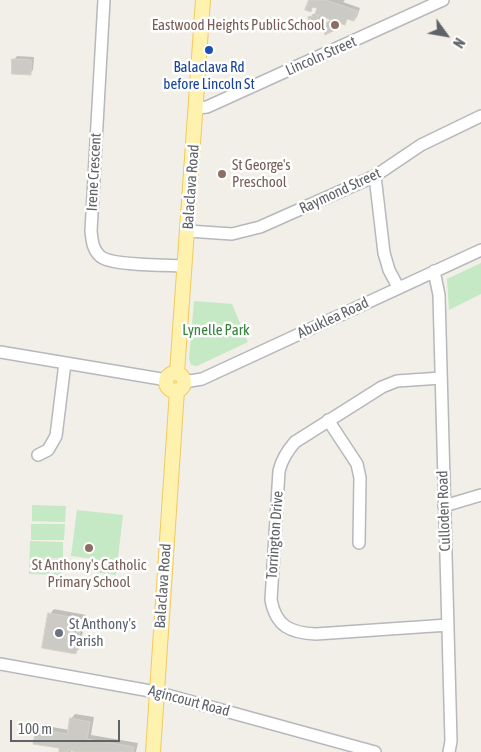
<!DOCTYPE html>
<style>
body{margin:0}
#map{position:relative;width:481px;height:752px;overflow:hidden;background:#f1efe8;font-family:"Asap Condensed",sans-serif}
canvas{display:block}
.north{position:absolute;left:421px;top:10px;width:50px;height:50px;-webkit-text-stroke:4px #fff;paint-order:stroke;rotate:122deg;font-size:14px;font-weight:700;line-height:20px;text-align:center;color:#5f6368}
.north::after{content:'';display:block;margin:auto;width:18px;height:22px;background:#5f6368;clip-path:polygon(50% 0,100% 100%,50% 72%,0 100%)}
.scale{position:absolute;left:10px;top:720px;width:110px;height:22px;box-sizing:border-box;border:2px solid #5f6368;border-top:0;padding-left:6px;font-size:15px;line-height:18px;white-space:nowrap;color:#5f6368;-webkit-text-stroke:4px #fff;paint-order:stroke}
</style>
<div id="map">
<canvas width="481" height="752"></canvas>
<div class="north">N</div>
<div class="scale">100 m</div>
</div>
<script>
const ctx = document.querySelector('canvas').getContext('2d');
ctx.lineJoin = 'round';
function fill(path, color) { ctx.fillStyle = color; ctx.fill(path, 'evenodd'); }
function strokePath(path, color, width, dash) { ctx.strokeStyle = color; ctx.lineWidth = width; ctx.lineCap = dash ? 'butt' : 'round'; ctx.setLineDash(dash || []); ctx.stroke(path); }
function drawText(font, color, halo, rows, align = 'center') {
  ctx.font = font + ' "Asap Condensed",sans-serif'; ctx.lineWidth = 5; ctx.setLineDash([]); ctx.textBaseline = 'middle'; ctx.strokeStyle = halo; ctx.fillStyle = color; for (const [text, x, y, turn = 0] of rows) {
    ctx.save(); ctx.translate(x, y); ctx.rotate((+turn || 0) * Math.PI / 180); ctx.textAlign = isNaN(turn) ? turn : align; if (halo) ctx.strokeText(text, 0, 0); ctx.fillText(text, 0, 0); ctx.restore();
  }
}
const green = new Path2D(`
 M481,263V294L449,310L447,279Z
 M194,301L232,304L248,342L197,366L191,365L189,359Z
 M32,505L66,506L65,522L32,521Z
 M77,510L123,515L116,575L95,572L96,559L71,556Z
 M31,524H65L64,540H31Z
 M30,541L63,542V558H34L63,559L62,575L29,574Z`);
const shadow = new Path2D(`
 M310,0H345L343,2L360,8L357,17L354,20L348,18L344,23L334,20L338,26L334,29L322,26L333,19L321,15L322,22L318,25L310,18L313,14H316L318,8L314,6L310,10Z
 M17,56L34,57L33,70L30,73L14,60Z
 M54,609L86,615L80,648L75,653L50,614Z
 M75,714L94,717L91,735L138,743L136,752H78L71,749V752H60L61,747L37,729L41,725L69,730L71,719Z`);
const building = new Path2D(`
 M309,0H326L358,11L354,21L347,19L345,25L315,14L317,8L312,7L311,12L305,10Z
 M318,16L319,26L309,27L308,17Z
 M330,21L335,30L325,35L321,26Z
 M12,59L31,60V75L12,74Z
 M48,613L82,619L76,654L42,648Z
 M70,718L90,722L87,739L134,747L133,752H76L68,750V752H59V748L33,744L36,729L67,734Z`);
const minor = new Path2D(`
 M104,0L91,231C92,241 93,250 100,256C110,266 169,265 185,266
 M197,108L207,107L443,0
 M375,176L384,253L389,270L398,287
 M188,231L232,234L260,227L375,176L421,145L481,116
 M434,271L439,295L451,741L449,752
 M0,352L167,380
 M441,378L397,381L382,387L295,442C287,451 282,459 279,471L271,600C276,626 290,633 316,634L448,625
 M184,382L202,379L481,250
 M328,420L357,464L360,478L359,543
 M38,455L48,450L56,436L65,363
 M444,506L481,495
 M0,664L156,692L375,752`);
const major = new Path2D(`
 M177,373L203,0
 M166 382a9 9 0 1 1 18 0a9 9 0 1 1-18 0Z
 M153,752L177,390`);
const markers = [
 [335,25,5,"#8d6e63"],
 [209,50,5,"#1a4fb4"],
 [222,174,5,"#8d6e63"],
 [89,548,5,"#8d6e63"],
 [59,633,5,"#6b7280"]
];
const educationNames = [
 ["Eastwood Heights Public School",325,25],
 ["St George's",232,165,"left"],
 ["Preschool",232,182,"left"],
 ["St Anthony's Catholic",89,565,"center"],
 ["Primary School",89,582,"center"]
];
const streetNames = [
 ["Lincoln Street",321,56,-24],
 ["Irene Crescent",94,172,-87],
 ["Balaclava Road",191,187,-86],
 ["Raymond Street",340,191,-25],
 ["Abuklea Road",333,318,-25],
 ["Culloden Road",444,511,-92],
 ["Torrington Drive",275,535,-86],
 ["Balaclava Road",163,586,-86],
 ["Agincourt Road",189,701,15]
];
const transitNames = [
 ["Balaclava Rd",209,67],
 ["before Lincoln St",209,84]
];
const parkNames = [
 ["Lynelle Park",216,330]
];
const worshipNames = [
 ["St Anthony's",69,624],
 ["Parish",69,641]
];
fill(green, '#c5e8c5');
fill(shadow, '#0003');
fill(building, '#cccac5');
strokePath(building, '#d6d1c6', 1);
strokePath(minor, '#b5b8bc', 14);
strokePath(major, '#f2c960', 16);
strokePath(minor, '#fff', 11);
strokePath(major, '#fff2af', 14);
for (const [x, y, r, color] of markers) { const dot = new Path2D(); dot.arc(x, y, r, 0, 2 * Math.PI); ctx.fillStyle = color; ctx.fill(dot); strokePath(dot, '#fff', 2); }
drawText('15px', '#785e54', '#fff', educationNames, 'right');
drawText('15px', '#5f6368', '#fff', streetNames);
drawText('15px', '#164399', '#fff', transitNames);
drawText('15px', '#348238', '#fff', parkNames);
drawText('15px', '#5b616d', '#fff', worshipNames, 'left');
</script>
